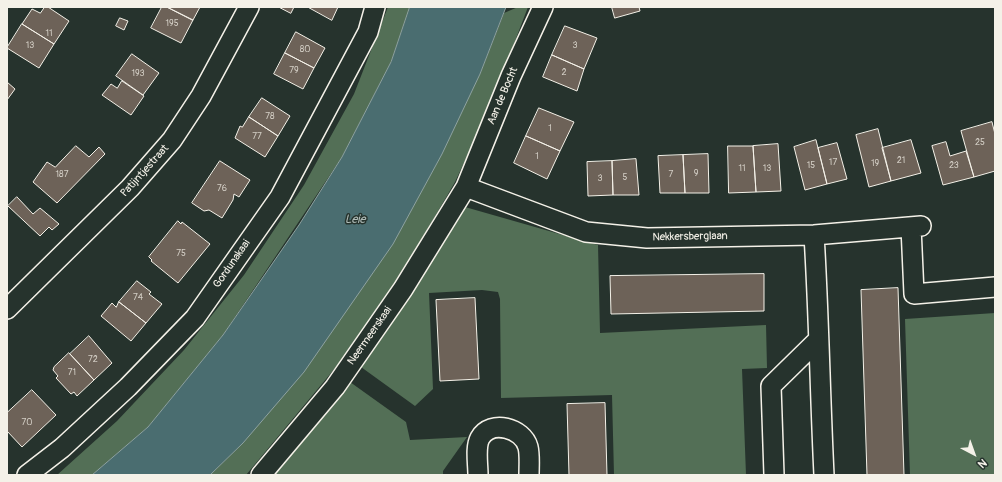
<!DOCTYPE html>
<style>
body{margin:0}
#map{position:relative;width:1002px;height:482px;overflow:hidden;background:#26332d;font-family:Pangolin,sans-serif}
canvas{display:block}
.frame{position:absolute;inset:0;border:8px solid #f4f1e8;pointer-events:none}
.north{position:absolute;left:954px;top:434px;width:40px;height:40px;-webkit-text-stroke:3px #26332d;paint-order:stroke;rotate:139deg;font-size:11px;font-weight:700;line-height:16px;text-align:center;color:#f4f1e8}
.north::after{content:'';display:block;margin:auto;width:14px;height:18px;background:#f4f1e8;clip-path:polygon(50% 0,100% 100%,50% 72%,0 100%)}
</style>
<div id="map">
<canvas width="1002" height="482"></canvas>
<div class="frame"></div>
<div class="north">N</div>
</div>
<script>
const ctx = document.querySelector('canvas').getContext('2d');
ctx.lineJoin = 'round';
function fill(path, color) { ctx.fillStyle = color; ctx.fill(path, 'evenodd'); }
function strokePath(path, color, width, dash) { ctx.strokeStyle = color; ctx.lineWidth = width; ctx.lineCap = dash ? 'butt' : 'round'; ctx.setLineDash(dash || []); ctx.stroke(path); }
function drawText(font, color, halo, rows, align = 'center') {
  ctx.font = font + ' Pangolin,sans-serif'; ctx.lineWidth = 3; ctx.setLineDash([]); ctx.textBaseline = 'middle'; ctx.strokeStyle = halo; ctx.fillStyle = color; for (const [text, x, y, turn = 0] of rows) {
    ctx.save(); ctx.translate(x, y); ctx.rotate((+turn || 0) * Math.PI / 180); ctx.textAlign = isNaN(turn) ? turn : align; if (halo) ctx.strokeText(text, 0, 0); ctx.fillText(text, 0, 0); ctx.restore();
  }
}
const green = new Path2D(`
 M388,7H410L391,62L342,157L223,335L148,427L92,475H57L117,421L184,350L244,275L304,185L354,94Z
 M518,7H528L489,109L455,182L419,244L387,296L346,355L246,475H210L243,443L480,74L504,13Z
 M465,207L598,245L600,333L766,325L767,368L742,369L746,475H614L612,395L501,398L500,299L498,292L482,290L429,293L433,389L415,406L361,367L407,293Z
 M995,313V475H910L905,319Z
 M350,382L406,422L410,440L467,437L443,471V475H273Z`);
const water = new Path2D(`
 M410,7H506L480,74L442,154L393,244L304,372L243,443L210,475H92L148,427L223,335L299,225L342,157L391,62Z`);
const building = new Path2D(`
 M45,7H48L69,21L54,44L22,24L32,9L40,13Z
 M162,7H167L193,20L181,43L151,28Z
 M167,7H200L193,20Z
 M279,7H294L291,13Z
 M308,7H338L332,20Z
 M612,7H639L640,11L615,18Z
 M120,18L128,21L124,30L116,26Z
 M22,24L54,44L39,68L7,48Z
 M565,26L597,38L584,69L552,55Z
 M296,32L325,48L314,68L285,53Z
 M285,53L314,68L303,89L274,74Z
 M132,54L159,73L143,95L116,76Z
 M552,55L584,69L577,91L543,77Z
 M122,81L144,96L131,115L102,95L111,84L117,88Z
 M7,82L15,89L7,100Z
 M262,98L290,116L278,136L249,117Z
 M539,108L574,122L560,151L526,136Z
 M249,117L278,136L265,157L235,138L240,126L242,127Z
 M992,122L995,134V171L974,177L961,131Z
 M878,129L891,181L869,187L856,135Z
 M526,136L560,151L547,179L514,163Z
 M816,140L827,184L805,190L794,147Z
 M911,140L921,173L891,181L882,148Z
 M946,142L950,156L966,151L974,177L943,185L932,146Z
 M837,143L847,179L827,184L818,148Z
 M778,144L781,191L756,192L753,146Z
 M76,146L89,157L99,147L105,154L57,203L33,182L47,162L55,167Z
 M728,146H753L756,192L729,193Z
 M708,154L709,193H685L683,155Z
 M683,155L685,193H660L658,156Z
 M636,159L639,195H613L612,161Z
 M220,161L250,180L239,197L234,194L233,200L222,218L209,210L204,211L192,203Z
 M612,161L613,195L588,196L587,162Z
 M17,197L33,214L40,208L59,224L52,230L49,227L40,236L8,206Z
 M178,221L181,224L182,222L210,244L178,283L151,261L152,260L149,257Z
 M764,274V311L611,314L610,276Z
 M137,281L151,292L149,294L162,304L146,323L119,302Z
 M898,288L904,475H867L861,290Z
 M475,298L479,379L440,381L436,300Z
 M119,302L146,323L131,341L101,316L112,303L116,307Z
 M89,336L112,363L94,380L70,354Z
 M69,353L94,380L77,396L74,392L71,394L56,378L58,376L53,370L54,367Z
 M32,390L56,415L22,447L7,431V413Z
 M605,403L607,475H569L567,404Z`);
const minor = new Path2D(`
 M466,187L586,232L647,238L814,235L921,226
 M911,227L914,294L995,287
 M814,235C819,315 820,395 824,475
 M7,309L130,188L172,140L201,96L249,7
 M27,475L62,448L128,387L195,318L280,197L368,32L375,7
 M261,475L335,387L403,289L466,187L511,76L543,7
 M478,475C478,464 475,447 480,438C491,419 523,428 528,447C530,455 529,466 529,475
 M774,475L771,386L817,341`);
const numberNames = [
 ["195",172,24],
 ["11",49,34],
 ["13",30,46],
 ["3",575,46],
 ["80",305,50],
 ["79",294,71],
 ["2",564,73],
 ["193",138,74],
 ["78",270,117],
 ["1",550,129],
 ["77",257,137],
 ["25",980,143],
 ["1",537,157],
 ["21",901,161],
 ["17",833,163],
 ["19",875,164],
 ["15",811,166],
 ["23",954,166],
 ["11",742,169],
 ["13",767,169],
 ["9",696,174],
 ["187",62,175],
 ["7",671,175],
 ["5",625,178],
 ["3",600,179],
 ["76",222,189],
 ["75",181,254],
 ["74",138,298],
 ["72",93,360],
 ["71",72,373],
 ["70",27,423]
];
const streetNames = [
 ["Aan de Bocht",503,96,-67],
 ["Patijntjestraat",145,171,-48],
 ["Nekkersberglaan",690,237,-1],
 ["Gordunakaai",232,264,-55],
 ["Neermeerskaai",370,336,-55]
];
const waterNames = [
 ["Leie",355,220]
];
fill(green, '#536f56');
fill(water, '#4a6d70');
strokePath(water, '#8ea2a0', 1);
fill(building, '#6d6258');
strokePath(building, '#f4f1e8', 1);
strokePath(minor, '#f4f1e8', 22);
strokePath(minor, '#26332d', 19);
drawText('9px', '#d2cdc4', null, numberNames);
drawText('11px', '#f4f1e8', '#26332d', streetNames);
drawText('italic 12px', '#b0bcb8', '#26332d', waterNames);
</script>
